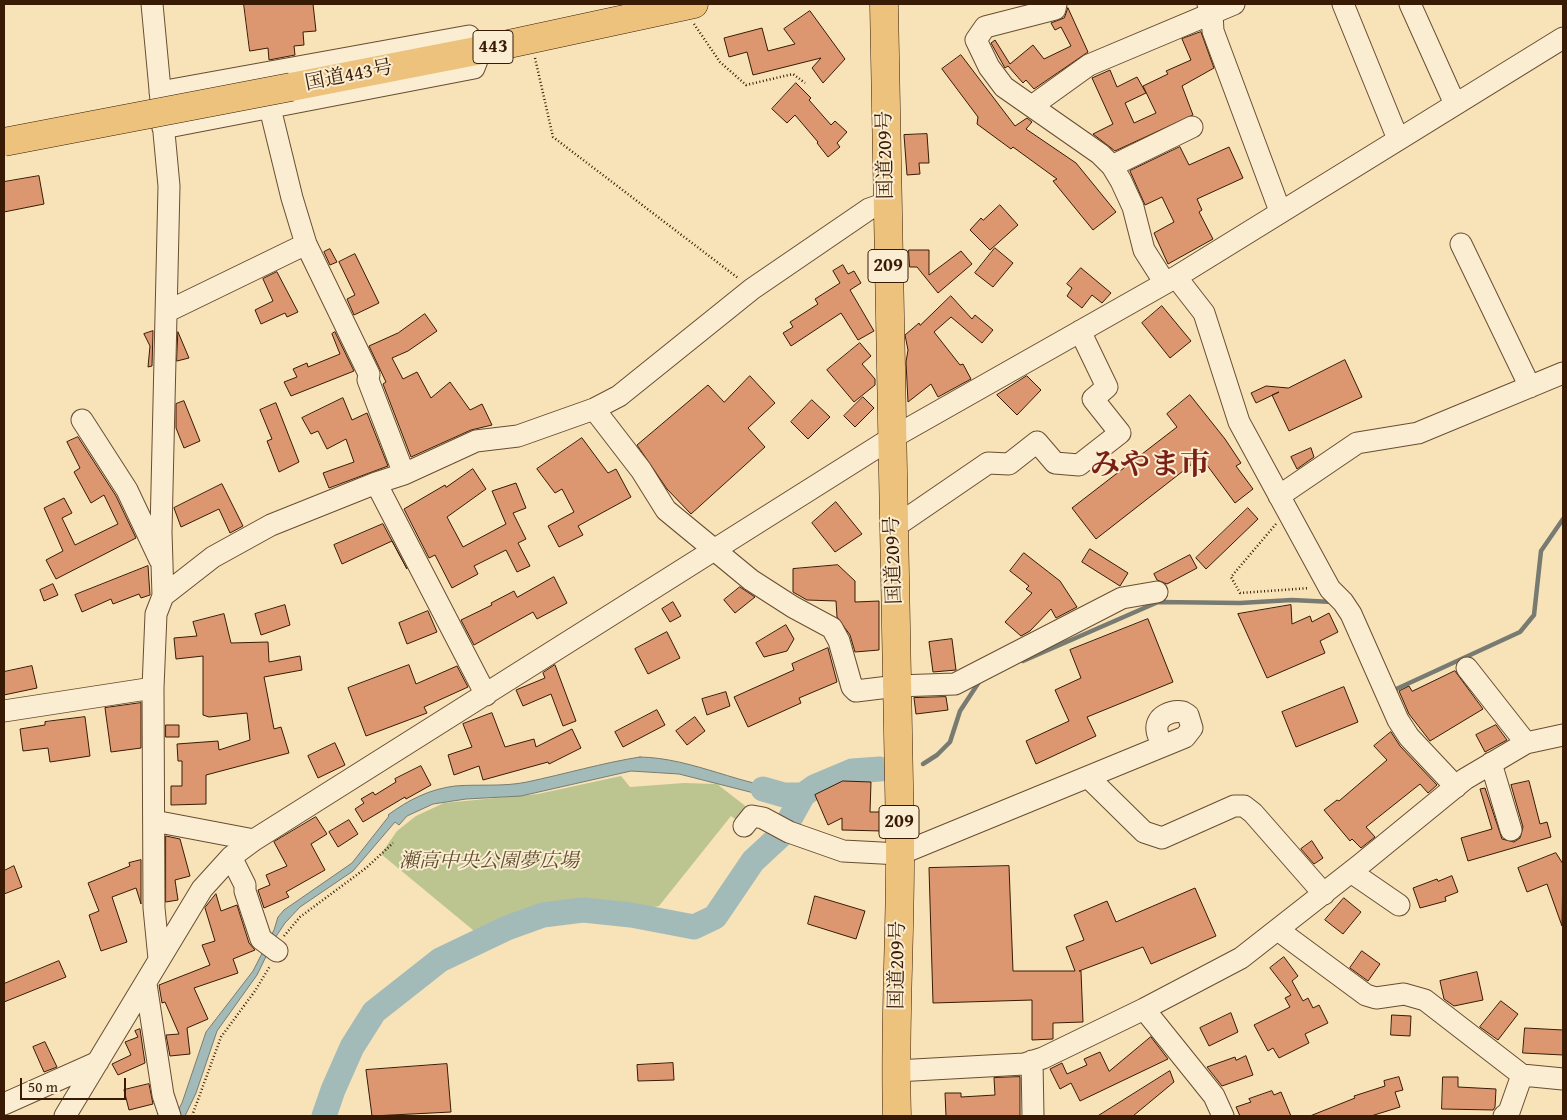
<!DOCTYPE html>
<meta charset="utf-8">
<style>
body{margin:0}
#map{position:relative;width:1567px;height:1120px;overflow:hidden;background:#f8e3b8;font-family:"Gentium Book Plus",serif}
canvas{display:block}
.frame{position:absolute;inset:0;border:5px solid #391b05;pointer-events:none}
.scale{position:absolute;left:20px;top:1078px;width:106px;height:22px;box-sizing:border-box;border:2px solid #391b05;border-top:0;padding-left:6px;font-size:15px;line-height:18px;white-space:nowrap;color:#391b05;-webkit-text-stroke:4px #faedd1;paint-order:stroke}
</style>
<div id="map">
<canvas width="1567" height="1120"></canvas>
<div class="frame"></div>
<div class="scale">50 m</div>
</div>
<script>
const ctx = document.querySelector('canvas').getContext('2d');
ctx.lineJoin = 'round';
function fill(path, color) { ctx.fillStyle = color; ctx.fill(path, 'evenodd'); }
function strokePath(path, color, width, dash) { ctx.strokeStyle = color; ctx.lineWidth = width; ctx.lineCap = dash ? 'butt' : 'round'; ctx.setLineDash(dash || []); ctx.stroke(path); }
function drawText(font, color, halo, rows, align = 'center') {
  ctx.font = font + ' "Gentium Book Plus","Noto Serif JP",serif'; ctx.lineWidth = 4; ctx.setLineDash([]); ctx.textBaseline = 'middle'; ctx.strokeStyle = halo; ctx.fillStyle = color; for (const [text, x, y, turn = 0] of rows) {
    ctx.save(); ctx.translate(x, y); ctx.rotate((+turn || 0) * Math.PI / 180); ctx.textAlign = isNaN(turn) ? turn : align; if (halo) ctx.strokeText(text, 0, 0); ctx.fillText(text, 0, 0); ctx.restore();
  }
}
const green = new Path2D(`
 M621,776L630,787L684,783L717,784L748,808L738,821L731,816L659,906L648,908L595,902L537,910L479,935L381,854L397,831L416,816L444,803L538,794Z`);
const water = new Path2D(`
 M640,757C694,758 742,787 796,790V800L754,793L679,774L631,771L521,796L466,799L433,804L407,816L399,825L395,822L353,871L300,907L285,923L275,938L257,975L217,1031L196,1093L185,1116H175L182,1103L206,1032L253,971L274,930L278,917L284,910L352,863L389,816L388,815C408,800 430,789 455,786C479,784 503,787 527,782C565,774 602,763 640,757Z`);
const stream = new Path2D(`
 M1023,661L1158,602L1240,603L1292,600L1333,602
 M1392,691L1520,632L1534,615L1541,551L1563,519
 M923,764L937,755L950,742L960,711L981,679`);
const river = new Path2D(`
 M763,789L784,795H803
 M324,1116L333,1090L352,1047L374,1012L440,960L507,928L543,915L583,910L631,915L694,927L715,917L753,861L781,835L803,795L814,787L852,771L880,769`);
const building = new Path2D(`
 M244,4H313L316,31L303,32L304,45L294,46L295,55L269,60L268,48L250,51Z
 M1068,8L1088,52L1034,89L1026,80L1023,83L1008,66L1005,68L991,43L995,40L1010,64L1033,45L1044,59L1071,46L1061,27L1055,30L1051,23L1064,18Z
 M810,11L845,59L823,83L812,68L821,58L753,75L747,52L729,57L724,38L762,28L768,51L795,44L784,29Z
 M1201,32L1214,68L1182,86L1193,115L1115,151L1093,134L1113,124L1092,78L1110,70L1117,87L1137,77L1146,93L1125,103L1134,123L1156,113L1143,86L1168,74L1166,71L1191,60L1182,39Z
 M961,55L1015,126L1027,118L1032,122L1026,129L1076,163L1116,212L1093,230L1053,181L1057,179L1013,147L1011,149L977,124L978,117L942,69Z
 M796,83L811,98L809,100L831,125L835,121L847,132L837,143L840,147L828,157L817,143L818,142L795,115L787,123L772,109Z
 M927,134L929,163H919L920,174L907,175L904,135Z
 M1180,147L1189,165L1229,147L1243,178L1197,199L1202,210L1199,212L1213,239L1168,264L1154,233L1174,222L1162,197L1145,205L1130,171Z
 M39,176L44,204L4,212V182Z
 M1000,205L1018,225L990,250L970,230L981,218L983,220Z
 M995,248L1013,263L993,287L975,273Z
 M330,249L337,262L330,265L324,252Z
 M909,250H929V275L961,251L972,264L938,293L917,267H910Z
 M355,254L379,303L354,315L347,299L355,295L339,262Z
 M843,265L848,274L854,271L861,283L850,290L874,331L858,340L841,313L791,346L783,333L793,327L790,322L818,304L815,299L840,283L833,271Z
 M1081,268L1111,293L1102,303L1092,295L1082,308L1067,296L1072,288L1067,284Z
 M277,272L298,312L287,317L285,313L261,324L255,310L273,301L263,279Z
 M951,296L972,319L975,315L993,330L982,343L951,317L934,332L960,365L963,364L971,379L938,397L931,384L908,402L906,362L908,350L905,335L919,323L920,325Z
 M1162,306L1191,341L1170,358L1142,323Z
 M425,314L437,331L408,351L392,358L403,379L417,372L431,398L450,382L470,410L482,404L492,425L471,430L411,457L383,384L386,382L369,346L398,333Z
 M153,331L152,366L148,367L150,346L144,334Z
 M178,332L189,358L177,361Z
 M335,332L354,371L291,396L284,382L297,377L293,369L307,363L308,367L340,354L332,334Z
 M860,343L871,356L862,364L875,379V385L854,402L827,370Z
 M1345,360L1362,397L1289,431L1272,395L1279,392L1256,403L1251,393L1266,386L1288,388Z
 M750,376L775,403L748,428L765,447L691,514L667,489L637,445L708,385L724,402Z
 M1027,376L1041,390L1017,415L997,395Z
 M1190,395L1225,439L1241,463L1236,466L1253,489L1235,503L1201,457L1096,539L1072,508L1177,427L1167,414Z
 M863,397L874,408L855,427L844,416Z
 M343,398L352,420L367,413L388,466L329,488L323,473L354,462L346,439L327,449L318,431L311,434L302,418Z
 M812,400L830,417L808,439L791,422Z
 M184,401L200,441L184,448L176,428V404Z
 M276,403L299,462L279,472L267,441L272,439L260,410Z
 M78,437L116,496L136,538L56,579L46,560L63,551L44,508L64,498L72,513L62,518L75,545L118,524L104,495L91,503L74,472L80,468L67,442Z
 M582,438L608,473L616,469L631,497L578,526L583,535L559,547L548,526L574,512L562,489L555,493L537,469Z
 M1311,448L1314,457L1297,469L1291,457Z
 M473,469L486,489L447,517L463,547L506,524L492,491L516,483L526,508L513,513L526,539L518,543L530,566L517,572L506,550L474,566L478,574L452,588L435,555L429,558L404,509L445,485L446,487Z
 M222,484L243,526L230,533L219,509L181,527L174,508Z
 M836,502L862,534L835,552L812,523Z
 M1248,508L1258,519L1206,569L1196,558Z
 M383,524L407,569L392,541L342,564L334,545Z
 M1090,549L1128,573L1120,586L1082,562Z
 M1024,553L1060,581L1077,607L1056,618L1051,609L1030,631L1021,636L1005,622L1032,593L1026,589L1029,586L1010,571Z
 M1190,555L1197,568L1167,584L1157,580L1154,574Z
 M838,565L855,581V602L879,601V650L855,652L850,635L837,617L836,601L807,600L793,592V569Z
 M148,566L150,595L141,598L139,594L113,604L111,599L82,612L75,595Z
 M554,577L567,603L537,619L533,612L474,645L461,620L492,605L491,603L514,591L517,597Z
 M53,584L58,595L44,601L40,590Z
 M740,587L755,597L735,613L724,600Z
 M673,602L681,616L670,622L662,609Z
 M285,605L290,625L261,635L255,614Z
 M1291,605L1292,624L1310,616L1312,622L1329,613L1338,632L1320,641L1325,653L1267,678L1238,614Z
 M428,611L437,632L407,644L399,623Z
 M224,614L231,643L268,642L269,662L300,656L302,670L264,677L274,729L281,727L289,753L206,775V804L171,805V786H182V761H178L177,744L218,741L219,750L250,740L247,713L209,717L203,715V656L176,659L174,638L197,636L193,622Z
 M1148,619L1173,682L1087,717L1096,736L1036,764L1026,741L1069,721L1055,690L1081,678L1070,650Z
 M786,625L794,639L787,651L764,657L756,643Z
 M667,632L680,658L648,674L635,649Z
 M952,639L956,670L933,672L929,642Z
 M828,648L837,682L799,698L801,703L748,727L734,697L794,670L792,664Z
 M409,665L416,684L457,666L468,687L424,707L427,713L366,736L348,688Z
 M555,665L576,721L563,726L551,694L523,706L516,690L545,678L543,673Z
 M32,666L37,688L4,695V672Z
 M1455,671L1483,709L1430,741L1409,714L1399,691L1409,686L1412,691Z
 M1344,687L1358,722L1296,747L1282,712Z
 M726,692L730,706L707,715L702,699Z
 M946,697L948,710L916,714L914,698Z
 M141,703V748L111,752L105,708Z
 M657,710L665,725L623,747L615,732Z
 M492,713L505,747L534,739L536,747L572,729L581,748L549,764L548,762L483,780L479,766L454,775L448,755L472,747L463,724Z
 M85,717L90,756L50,762L48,748L23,751L20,729L45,725V722Z
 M695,717L705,731L687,745L676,731Z
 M166,725H179V737H166Z
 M1496,725L1507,740L1485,752L1476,735Z
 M1391,732L1400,746L1437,785L1428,793L1420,784L1366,827L1375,837L1361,848L1352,839L1350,841L1324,810L1337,800L1339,801L1387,760L1374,746Z
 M335,743L345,765L318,778L308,756Z
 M421,766L431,785L406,799L405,797L363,822L355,809L364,803L361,799L373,792L375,795L396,782L395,779Z
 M843,781L871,782L870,812H882V831L842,830V818L828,825L815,795Z
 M1529,781L1540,824L1547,822L1551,837L1468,861L1461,838L1492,829L1480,789L1485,788L1502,839L1514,842L1520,838L1523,827L1511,785Z
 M316,817L327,834L311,844L325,870L286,892L289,897L264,908L258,890L270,885L266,875L287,866L274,842Z
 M349,820L358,834L338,847L329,832Z
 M166,836L180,839L190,876L175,880L178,900L166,902Z
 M1312,841L1323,858L1314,864L1301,849Z
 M1556,853L1563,864L1562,926L1547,884L1527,892L1518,868Z
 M141,860V904L136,888L112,897L127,942L101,951L89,915L99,911L88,883L130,866L129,863Z
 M14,866L22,887L4,894V871Z
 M1009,866L1013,971H1075L1066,947L1084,940L1074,915L1107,901L1116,922L1195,888L1216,936L1151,964L1143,947L1079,971H1081L1083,1022L1053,1023V1039L1032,1040V1000L933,1003L929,868Z
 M1452,876L1458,892L1445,897L1446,901L1420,908L1413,888L1437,879L1438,881Z
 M216,894L221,911L237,905L249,943L255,950L233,959L238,973L194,988L208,1019L187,1028L190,1054L170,1056L166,1035L179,1034L165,1002L162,1003L159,985L210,965L202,945L215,941L205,908Z
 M815,896L865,911L856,939L808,924Z
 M1344,898L1361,912L1343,934L1325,920Z
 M1362,951L1380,964L1368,981L1350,968Z
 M1284,957L1298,976L1292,981L1303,1001L1308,998L1313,1008L1319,1005L1328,1023L1305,1034L1309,1043L1279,1058L1273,1048L1268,1051L1254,1025L1290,1007L1285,998L1291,995L1270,968Z
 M59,961L66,977L4,1002V984Z
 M1477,972L1483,1000L1454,1006L1444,999L1440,981Z
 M1501,1001L1518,1014L1498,1040L1480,1027Z
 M1231,1013L1238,1032L1209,1046L1200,1028Z
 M1392,1015L1411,1016L1410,1036L1391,1035Z
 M1525,1028L1563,1030V1055L1523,1053Z
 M140,1029L145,1063L118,1075L112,1064L131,1055L125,1042L138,1037L135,1031Z
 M1151,1037L1168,1059L1080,1101L1071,1083L1060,1089L1050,1069L1062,1063L1067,1074L1087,1065L1084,1059L1100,1052L1109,1071Z
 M45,1042L57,1067L44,1072L33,1047Z
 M1246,1056L1253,1075L1222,1086L1207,1067L1235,1057L1236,1060Z
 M673,1063L674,1080L638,1081L637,1065Z
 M447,1064L451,1112L372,1116L366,1070Z
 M1170,1071L1174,1082L1133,1116H1098Z
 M1020,1077V1116H946L945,1093H961V1097L995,1095L994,1078Z
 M1399,1077L1403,1090L1395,1092L1400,1107L1371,1116H1310L1355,1098L1354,1096L1385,1086L1384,1081Z
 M1443,1077H1458V1087L1496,1089L1495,1107L1493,1110L1442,1109Z
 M149,1084L153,1104L129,1110L124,1090Z
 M1272,1091L1274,1095L1281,1092L1291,1116H1240L1236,1107L1251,1102L1249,1099Z`);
const path = new Path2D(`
 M694,24L720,62L746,85L793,74L805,83
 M535,58L553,137L738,278
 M1276,524L1231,577L1240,593L1309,588
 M284,936L300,917L366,868L393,843
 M192,1116L221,1037L255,991L270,966`);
const minor = new Path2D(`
 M152,4L169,186L161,532L163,596L156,614L153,688L154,908L159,959
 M1056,4L1055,9L985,27L976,40L989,67L1004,87L1100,154L1112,166L1121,181L1133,207L1144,250L1165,283
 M1208,4L1212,13L1213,31L1280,211
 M1343,4L1398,139
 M1410,4L1455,104
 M160,92L469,36L481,50L474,68L163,128
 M1032,106L1089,65L1234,4
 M270,108L292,198L306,244L369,374L368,380L404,474
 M1112,166L1192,127
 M1461,244L1530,387
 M1176,277L1204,313L1239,422L1330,589L1343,602L1351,614L1398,720L1409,737L1456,787
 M166,312L306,244
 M594,409L641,470L666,510L751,580L793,607L832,628L839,641L852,687L856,691L897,686L955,684L1122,598L1157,592
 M82,420L127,490L160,560
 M376,483L486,695
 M1279,496L1357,443L1418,433L1563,373
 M893,528L988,463L1009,464L1037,442L1055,463L1079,465L1120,433L1093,399L1107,387L1080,331
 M163,596L213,557L271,525L376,483L404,474L476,441L518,436L594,409L619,396L752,289L869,209L886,203
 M1467,668L1526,743
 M4,711L153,688
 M1491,763L1511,830
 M1088,777L1144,832L1162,838L1234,806H1244L1253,813L1324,894
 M154,821L254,840
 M744,826L752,816L763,818L789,832L843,851L900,854L1185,737L1192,728L1188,715L1183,712C1172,710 1155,716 1157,730C1157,735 1161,741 1163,745
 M231,857L245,885V891L261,939L277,951
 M1351,872L1399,905
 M1278,930L1366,995L1376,998L1404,994L1425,1000L1522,1075L1563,1079
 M146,984L163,1095L170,1116
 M1144,1009L1214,1096L1223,1116
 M1032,1061L1033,1116
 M896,1071L1024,1064L1043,1058L1144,1009L1241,958L1361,864L1465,779L1526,743L1563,735
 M4,1104L98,1062
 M65,1116L202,889L231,857L254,840L890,439L1176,277L1563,38
 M1504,1116L1509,1112L1522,1075`);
const highway = new Path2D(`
 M884,4C887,281 895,559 900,837C901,930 894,1023 897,1116
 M291,87L481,50L694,4`);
const highwayBridge = new Path2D(`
 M4,142L291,87`);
const shields = [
 [493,47,40],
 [888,266,40],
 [899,822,40]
];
const shieldNames = [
 ["443",493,47],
 ["209",888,266],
 ["209",899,822]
];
const streetNames = [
 ["国道443号",349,76,-11],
 ["国道209号",886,155,-91],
 ["国道209号",894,560,-92],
 ["国道209号",898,965,-89]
];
const parkNames = [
 ["瀬高中央公園夢広場",489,862]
];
const townNames = [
 ["みやま市",1150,466]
];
fill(green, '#bcc490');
fill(water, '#a2bbb9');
strokePath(water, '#787b71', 1);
strokePath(stream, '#787b71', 4.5);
strokePath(river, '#a2bbb9', 25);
fill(building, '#dc9771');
strokePath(building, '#391b05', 1);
strokePath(minor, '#694d32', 23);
strokePath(highway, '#391b05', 29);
strokePath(path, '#391b05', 2.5, [1, 2.5]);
strokePath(minor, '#faedd1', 21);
strokePath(highway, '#ecc27c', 28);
strokePath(highwayBridge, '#391b05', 29, []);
strokePath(highwayBridge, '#ecc27c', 28);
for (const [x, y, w] of shields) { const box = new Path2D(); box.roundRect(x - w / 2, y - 16.5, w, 33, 4); ctx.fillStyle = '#faedd1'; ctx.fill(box); strokePath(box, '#391b05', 1); }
drawText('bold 19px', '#391b05', null, shieldNames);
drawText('20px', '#391b05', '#faedd1', streetNames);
drawText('italic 20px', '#604e2f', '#faedd1', parkNames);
drawText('bold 30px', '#7a1f14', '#faedd1', townNames);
</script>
